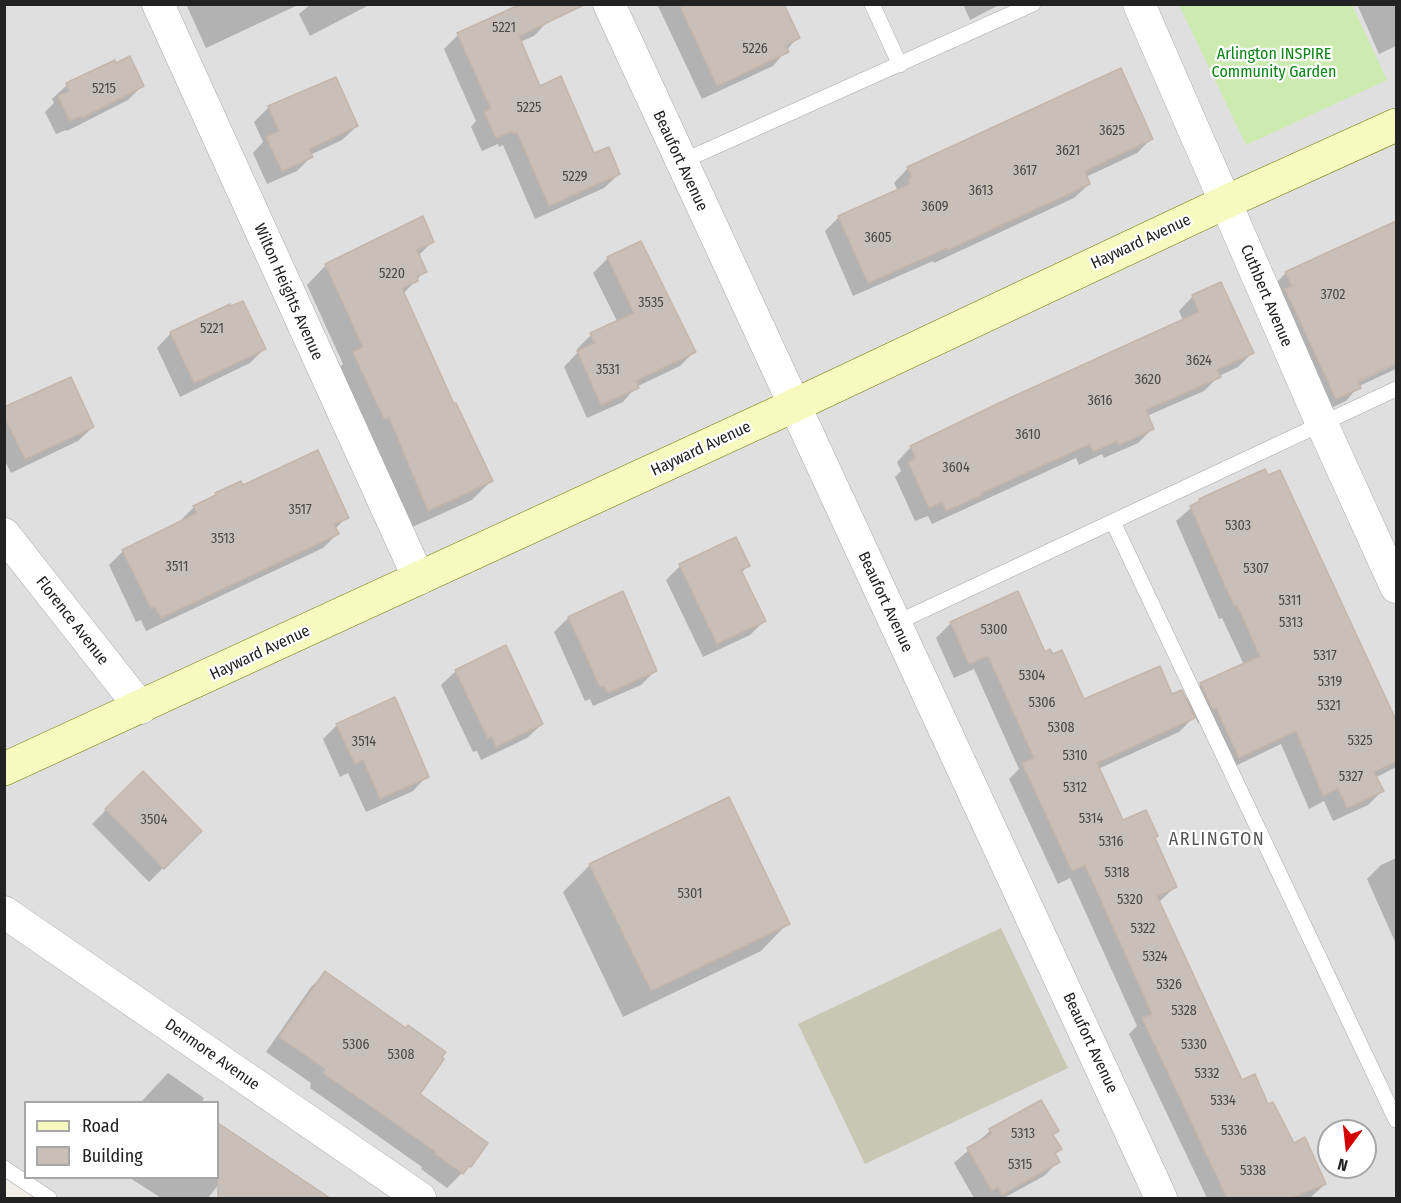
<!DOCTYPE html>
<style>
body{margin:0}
#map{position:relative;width:1401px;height:1203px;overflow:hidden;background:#f2efe9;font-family:"Fira Sans Condensed",sans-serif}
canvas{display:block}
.frame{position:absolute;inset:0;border:6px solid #222;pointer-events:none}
.legend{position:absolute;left:24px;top:1101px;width:195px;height:78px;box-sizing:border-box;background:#fff;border:2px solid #a7a7a7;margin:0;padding:8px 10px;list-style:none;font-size:18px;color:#222}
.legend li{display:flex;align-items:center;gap:12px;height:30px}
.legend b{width:30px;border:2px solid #a7a7a7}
.north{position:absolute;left:1317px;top:1119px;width:60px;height:60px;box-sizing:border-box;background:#fff;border:2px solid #a7a7a7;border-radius:50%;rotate:195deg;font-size:16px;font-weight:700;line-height:24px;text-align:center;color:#222}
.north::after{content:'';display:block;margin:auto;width:21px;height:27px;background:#d40000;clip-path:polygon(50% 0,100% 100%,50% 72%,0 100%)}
</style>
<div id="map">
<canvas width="1401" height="1203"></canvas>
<div class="frame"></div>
<ul class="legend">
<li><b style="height:8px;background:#f7fabf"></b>Road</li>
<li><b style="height:16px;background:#c7bfb8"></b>Building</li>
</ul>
<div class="north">N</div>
</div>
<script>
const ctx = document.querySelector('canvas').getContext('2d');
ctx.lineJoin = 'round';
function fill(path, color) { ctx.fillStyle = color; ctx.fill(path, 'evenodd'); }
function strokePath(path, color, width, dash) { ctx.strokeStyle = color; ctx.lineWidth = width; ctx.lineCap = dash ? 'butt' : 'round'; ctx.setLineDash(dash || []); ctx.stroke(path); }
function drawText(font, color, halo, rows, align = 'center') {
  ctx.font = font + ' "Fira Sans Condensed",sans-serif'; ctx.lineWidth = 4.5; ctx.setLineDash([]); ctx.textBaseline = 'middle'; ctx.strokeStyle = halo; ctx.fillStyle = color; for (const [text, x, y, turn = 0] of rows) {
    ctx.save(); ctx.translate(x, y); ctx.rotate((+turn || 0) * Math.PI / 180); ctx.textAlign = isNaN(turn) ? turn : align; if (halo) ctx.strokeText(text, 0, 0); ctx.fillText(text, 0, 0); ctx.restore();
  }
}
const residential = new Path2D(`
 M5,5H1396V1198H50L5,1167ZM26,1102H218V1178H26ZM1329,1131H1365V1167H1329Z`);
const construction = new Path2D(`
 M1001,928L1068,1068L865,1164L798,1024Z`);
const grass = new Path2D(`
 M1179,5H1352L1387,80L1246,145Z`);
const shadow = new Path2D(`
 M186,4H300L206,48Z
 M311,4H371L310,36L299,14Z
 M657,4H783L798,37L773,66L702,99Z
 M963,4H1001L970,20Z
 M1357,4H1396V46L1379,54Z
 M548,21L534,36L520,42L540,88L593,155L619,174L604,188L535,219L503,145L499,147L498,144L482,151L471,127L476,121L444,49L458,35Z
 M114,62L142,86L128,100L67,131L66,130L56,134L45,112L54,103L52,99L67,85Z
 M335,79L357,126L342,140L310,155L311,157L297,171L267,184L253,153L263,142L254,122L268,108Z
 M1151,139L1137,153L1086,177L1089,184L1074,198L949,256L934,263L933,261L853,296L825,231L839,217L898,191L894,183L908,168Z
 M1396,223V361L1351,382L1352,385L1396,364V369L1359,386L1346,401L1322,412L1272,287L1286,273Z
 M432,242L418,256L425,271L403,294L453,406L491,481L472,500L408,529L335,372L343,364L307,285L326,265Z
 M608,258L694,352L680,366L636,387L623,402L587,418L564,367L578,352L577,349L591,335L618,323L593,273Z
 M1193,296L1252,353L1238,367L1219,376L1204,391L1147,416L1153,428L1138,443L1104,458L1102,454L1079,465L1076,458L932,524L928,516L915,521L895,477L901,471L897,462L911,447L1183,321L1179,311Z
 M171,333L264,349L250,363L180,397L157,348Z
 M4,409L93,427L78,441L11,473L4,459Z
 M1264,471L1267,477L1279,472L1396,727V767L1375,778L1382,791L1368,805L1333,821L1324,801L1309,809L1281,744L1225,771L1202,721L1198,723L1195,716L1179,732L1098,769L1122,822L1154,839L1175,887L1159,902L1242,1082L1268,1106L1293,1145L1325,1184L1310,1198H1207L1129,1034L1137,1026L1070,878L1058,884L1009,779L1019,769L974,669L954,678L936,638L951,623L1045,654L1083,701L1171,696L1185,700L1201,684L1244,665L1222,618L1219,619L1176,521L1200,500Z
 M240,483L243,487L347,517L335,529L337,534L323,548L146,631L141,620L136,622L109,565L123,551L181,523L180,521L194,507Z
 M680,566H748L741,573L764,621L750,635L703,657L666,580Z
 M568,618L655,671L641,685L593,706L590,699L585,701L554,632Z
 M456,671L542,724L527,738L481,760L477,751L473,752L441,685Z
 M337,725L427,776L413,791L366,812L348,773L340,777L323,739Z
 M143,773L200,831L149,882L92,824Z
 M1396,858V944L1367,879L1381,865Z
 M590,865L788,923L761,951L623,1017L563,892Z
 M325,973L440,1057L418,1094L469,1166L447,1188L421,1169L422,1167L310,1088L311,1083L266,1052L311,987Z
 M168,1073L204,1098L202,1102H141Z
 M218,1123L247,1142L246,1144L321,1198H239L219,1184L208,1198H161L130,1178H218Z
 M990,1131H1057L1052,1136L1060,1149L1054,1155L1058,1162L1044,1176L1004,1198H974L954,1163Z`);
const building = new Path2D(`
 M521,4H586L519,36L540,86L561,76L594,153L609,147L620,174L549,206L517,132L514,134L512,131L496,138L484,112L491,109L457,33Z
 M679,4H784L800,38L786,45L789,52L717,86Z
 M130,56L144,86L82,118L81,116L70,121L58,96L69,91L66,83L115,60L116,63Z
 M1121,68L1153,139L1085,171L1090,184L965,242L948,250L947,248L868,283L838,216L910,184L908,179L912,177L907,167Z
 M336,77L358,126L309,149L313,157L282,171L266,137L279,131L268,106Z
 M423,216L434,242L417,250L427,272L417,276L418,281L402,288L454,404L456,403L493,481L428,511L389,417L384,419L353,352L363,347L325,264Z
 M1396,221V363L1358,381L1361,388L1336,399L1285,289L1292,286L1285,272Z
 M641,241L696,352L636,381L639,388L601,405L577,351L595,343L590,333L634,313L607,257Z
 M1221,282L1254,353L1217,370L1221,377L1146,410L1154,429L1119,445L1117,441L1093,452L1090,444L1006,482L981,493L982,495L946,511L942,502L929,508L908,462L916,458L910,446L1001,402L1199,312L1192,295Z
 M243,301L266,349L194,383L170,332L230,304L231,306Z
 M71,377L94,427L25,459L4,416V407Z
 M318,450L349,518L334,524L339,534L161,618L155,607L151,609L122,550L197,513L193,506L216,495L215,493L241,481L243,485Z
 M1265,469L1268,475L1280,470L1396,720V762L1374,772L1384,791L1347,808L1338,788L1323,796L1296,731L1239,758L1216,708L1213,710L1200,683L1260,656L1237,605L1234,606L1190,506L1200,501L1199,499Z
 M736,537L750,566L741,570L766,621L717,644L679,564Z
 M623,591L657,671L608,693L604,686L600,687L568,617Z
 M1018,591L1045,652L1050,649L1053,654L1062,650L1084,699L1160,666L1172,694L1182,690L1195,718L1097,763L1123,820L1146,810L1158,836L1155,838L1177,887L1157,896L1242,1080L1255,1074L1268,1104L1273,1102L1294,1143L1305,1137L1326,1184L1291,1198H1227L1142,1018L1152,1014L1085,865L1072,871L1022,763L1034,758L988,656L969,664L950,622Z
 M506,645L543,724L496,747L492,737L488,739L455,670Z
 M395,697L429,777L380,799L363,760L355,764L336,724Z
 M143,771L202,831L164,869L105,809Z
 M729,797L790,924L651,991L589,864Z
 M325,971L406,1028L408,1025L446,1052L442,1057L444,1059L420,1094L488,1143L471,1167L469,1166L463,1174L435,1154L436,1152L323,1073L325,1069L279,1037Z
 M1041,1100L1059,1131L1053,1135L1062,1149L1055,1153L1060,1162L1002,1195L998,1187L992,1191L967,1148L992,1134L989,1129Z
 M218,1123L330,1198H218Z`);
const lane = new Path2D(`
 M872,4L900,65
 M681,162L1033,4
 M1113,522L1396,1120
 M896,623L1396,389
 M4,1168L49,1198`);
const street = new Path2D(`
 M158,4L419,579
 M609,4C791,404 978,800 1161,1198
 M1139,4L1322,424L1396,587
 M4,534L141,708
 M4,912L420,1198`);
const secondary = new Path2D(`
 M4,769L793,406L1226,202L1396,125`);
const numberNames = [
 ["5221",504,28],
 ["5226",755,49],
 ["5215",104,89],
 ["5225",529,108],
 ["3625",1112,131],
 ["3621",1068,151],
 ["3617",1025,171],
 ["5229",575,177],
 ["3613",981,191],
 ["3609",935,207],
 ["3605",878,238],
 ["5220",392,274],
 ["3702",1333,295],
 ["3535",651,303],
 ["5221",212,329],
 ["3624",1199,361],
 ["3531",608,370],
 ["3620",1148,380],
 ["3616",1100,401],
 ["3610",1028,435],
 ["3604",956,468],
 ["3517",300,510],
 ["5303",1238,526],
 ["3513",223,539],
 ["3511",177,567],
 ["5307",1256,569],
 ["5311",1290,601],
 ["5313",1291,623],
 ["5300",994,630],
 ["5317",1325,656],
 ["5304",1032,676],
 ["5319",1330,682],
 ["5306",1042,703],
 ["5321",1329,706],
 ["5308",1061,728],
 ["5325",1360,741],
 ["3514",364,742],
 ["5310",1075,756],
 ["5327",1351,777],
 ["5312",1075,788],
 ["5314",1091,819],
 ["3504",154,820],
 ["5316",1111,842],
 ["5318",1117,873],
 ["5301",690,894],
 ["5320",1130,900],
 ["5322",1143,929],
 ["5324",1155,957],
 ["5326",1169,985],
 ["5328",1184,1011],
 ["5306",356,1045],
 ["5330",1194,1045],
 ["5308",401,1055],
 ["5332",1207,1074],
 ["5334",1223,1101],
 ["5336",1234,1131],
 ["5313",1023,1134],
 ["5315",1020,1165],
 ["5338",1253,1171]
];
const parkNames = [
 ["Arlington INSPIRE",1274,55],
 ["Community Garden",1274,73]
];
const streetNames = [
 ["Beaufort Avenue",680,161,65],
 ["Hayward Avenue",1141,242,-25],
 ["Wilton Heights Avenue",288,292,66],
 ["Cuthbert Avenue",1266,296,67],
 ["Hayward Avenue",701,449,-25],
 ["Beaufort Avenue",885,602,65],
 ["Florence Avenue",72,621,52],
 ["Hayward Avenue",260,653,-25],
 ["Beaufort Avenue",1090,1043,65],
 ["Denmore Avenue",212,1055,35]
];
const neighbourhoodNames = [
 ["ARLINGTON",1217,840]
];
fill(residential, '#e0dfdf');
fill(construction, '#c7c7b4');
fill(grass, '#cdebb0');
fill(shadow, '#0003');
fill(building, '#c7bfb8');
strokePath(building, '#c4b6ab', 1.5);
strokePath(lane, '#a9a9a9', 16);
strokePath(street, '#a9a9a9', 33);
strokePath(secondary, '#707d05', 34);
strokePath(lane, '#fff', 15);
strokePath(street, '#fff', 32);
strokePath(secondary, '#f7fabf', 33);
drawText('14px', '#4b4948', null, numberNames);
drawText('16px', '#0c8416', '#fff', parkNames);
drawText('16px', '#222', '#fff', streetNames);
ctx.letterSpacing = '1.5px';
drawText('18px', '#555', '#fff', neighbourhoodNames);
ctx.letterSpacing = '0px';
</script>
